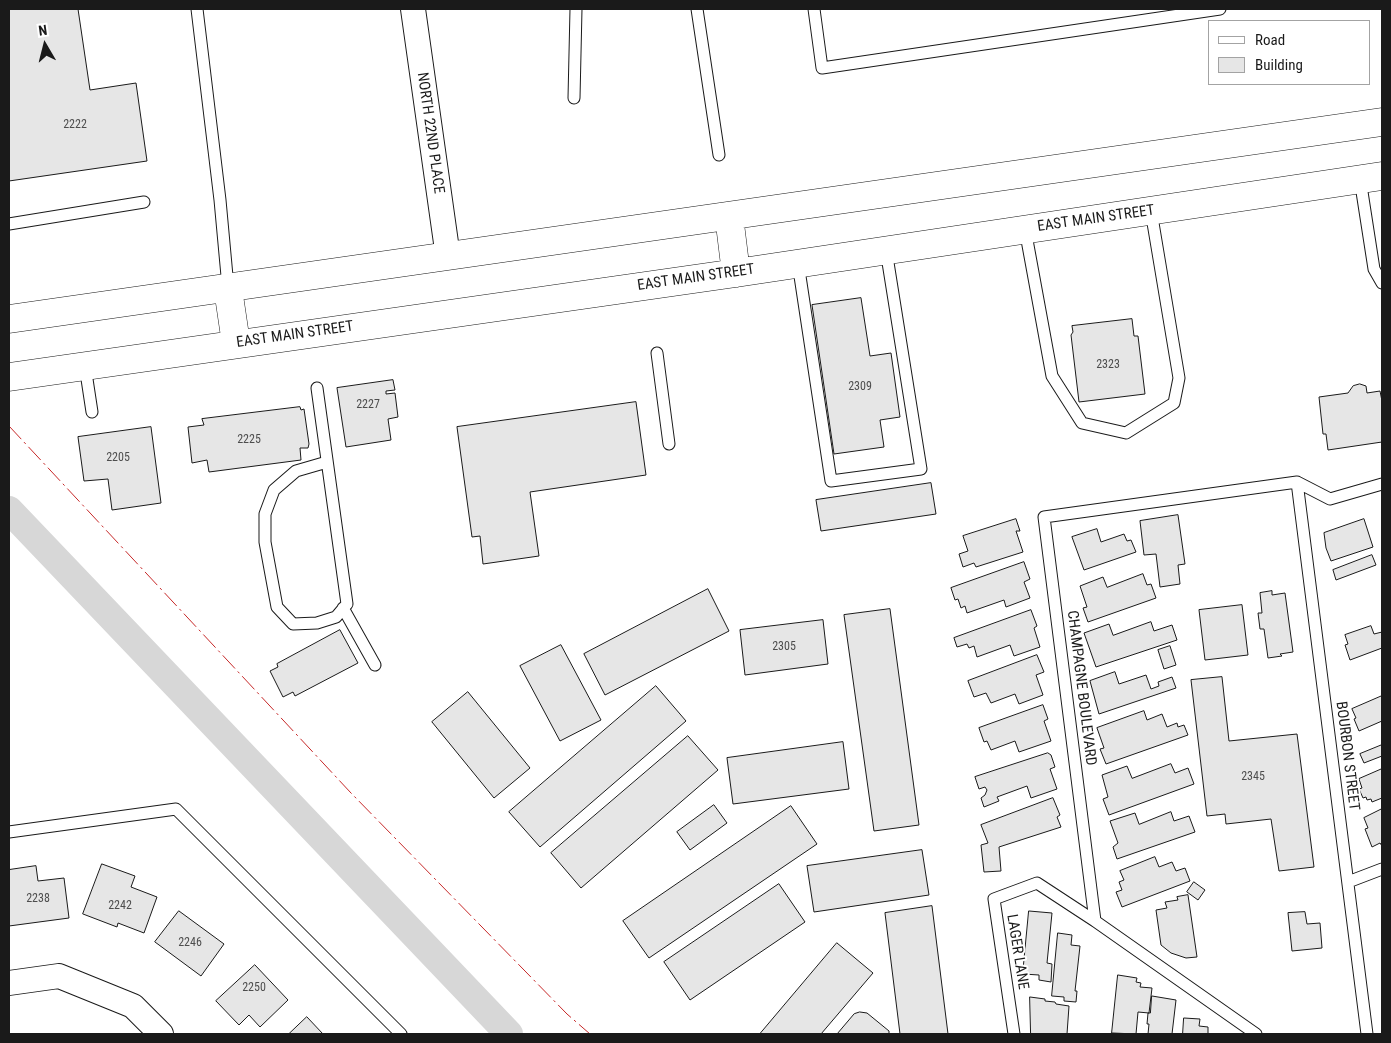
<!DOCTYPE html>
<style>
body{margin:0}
#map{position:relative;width:1391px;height:1043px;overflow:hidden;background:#fff;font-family:"Roboto Condensed",sans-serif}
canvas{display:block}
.frame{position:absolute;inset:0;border:10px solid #1a1a1a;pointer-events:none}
.legend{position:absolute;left:1208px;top:20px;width:162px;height:65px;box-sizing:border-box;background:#fff;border:1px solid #a3a3a3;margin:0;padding:6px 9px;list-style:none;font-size:15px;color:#1a1a1a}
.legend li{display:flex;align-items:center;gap:10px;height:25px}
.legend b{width:25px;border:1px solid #a3a3a3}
.north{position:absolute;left:20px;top:20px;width:50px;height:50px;-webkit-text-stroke:4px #fff;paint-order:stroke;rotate:352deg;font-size:14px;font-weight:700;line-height:20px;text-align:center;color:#1a1a1a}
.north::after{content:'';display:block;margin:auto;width:18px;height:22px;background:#1a1a1a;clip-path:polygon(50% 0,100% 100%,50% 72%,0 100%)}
</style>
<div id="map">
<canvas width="1391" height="1043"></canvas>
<div class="frame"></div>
<ul class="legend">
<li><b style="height:6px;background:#fff"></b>Road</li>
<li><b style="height:14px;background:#e6e6e6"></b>Building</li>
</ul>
<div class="north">N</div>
</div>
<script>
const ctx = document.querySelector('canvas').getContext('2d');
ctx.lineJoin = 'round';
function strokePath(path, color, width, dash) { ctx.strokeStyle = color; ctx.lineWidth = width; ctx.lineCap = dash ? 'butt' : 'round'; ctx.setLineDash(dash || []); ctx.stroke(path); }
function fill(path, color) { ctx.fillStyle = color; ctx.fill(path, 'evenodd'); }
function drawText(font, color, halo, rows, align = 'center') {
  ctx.font = font + ' "Roboto Condensed",sans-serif'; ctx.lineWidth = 4; ctx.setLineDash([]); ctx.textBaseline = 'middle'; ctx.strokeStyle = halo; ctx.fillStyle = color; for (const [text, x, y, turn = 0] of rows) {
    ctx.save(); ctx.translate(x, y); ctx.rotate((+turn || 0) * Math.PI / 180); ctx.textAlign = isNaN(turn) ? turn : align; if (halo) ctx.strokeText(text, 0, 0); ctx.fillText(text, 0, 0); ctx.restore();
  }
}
const canal = new Path2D(`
 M9,510L509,1034`);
const building = new Path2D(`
 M9,9H78L90,90L136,83L147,161L9,181Z
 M861,298L870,356L891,353L900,417L880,420L884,447L834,454L812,305Z
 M1132,319L1134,336H1138L1145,394L1079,402L1071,335L1073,332L1072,326Z
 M393,380L395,390L386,391V394L395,393L398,417L388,419L391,440L346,447L337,388Z
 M1360,384L1366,386L1367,393L1380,391L1382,401V442L1328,450L1326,434H1323L1319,397L1348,393L1353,386Z
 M636,402L646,475L530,492L539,556L483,564L480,536L472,537L457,427Z
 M300,407L301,410L304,409L309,444L308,448H300L301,460L209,472L207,460L192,463L188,427L204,425L202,419Z
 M151,427L161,503L112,510L108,479L84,481L78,437Z
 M931,483L936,514L821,531L816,500Z
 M1178,515L1185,564L1178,565L1180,584L1160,587L1156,554L1144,555L1140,521Z
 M1016,519L1020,531H1016L1023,552L976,567L974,563L963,567L959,554L968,551L963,536Z
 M1364,519L1373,547L1331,561L1326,548L1324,533Z
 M1097,529L1101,542L1124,534L1127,541L1131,540L1136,552L1084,570L1072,537Z
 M1372,555L1376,565L1336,580L1333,570Z
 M1024,562L1030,579L1024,582L1030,598L1006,607L1004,600L967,613L965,606L961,608L958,599L955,600L951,588Z
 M1143,574L1147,585L1151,584L1156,598L1088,622L1083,608L1087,607L1080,586L1103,577L1107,587Z
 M708,589L729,631L605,695L584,654Z
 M1272,591V595L1285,593L1293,652L1280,654L1282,656L1268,658L1264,629H1260L1258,613H1262L1260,593Z
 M1242,605L1248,655L1205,660L1199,610Z
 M890,609L919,825L874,831L844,615Z
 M1031,610L1037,626L1034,628L1040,647L1014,656L1010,645L977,657L974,646L969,648L967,644L957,647L954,638Z
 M823,620L828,664L745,675L740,630Z
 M1151,622L1154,631L1172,625L1177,640L1096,667L1084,633L1109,624L1113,635Z
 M1371,626L1374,634L1382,632V648L1350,660L1345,645L1348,644L1345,635Z
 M340,630L358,663L295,696L293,692L283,697L270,671L278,667L277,664Z
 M561,645L601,720L560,741L520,666Z
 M1170,646L1176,665L1164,669L1158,650Z
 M1037,655L1044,672L1036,675L1043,695L1019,704L1015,694L991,703L986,693L974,697L968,681Z
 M1115,672L1119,684L1146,675L1151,689L1159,686L1158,682L1172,677L1176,688L1099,714L1090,681Z
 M1222,677L1229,741L1297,734L1314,867L1279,871L1271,819L1226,824L1225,814L1207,816L1191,680Z
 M656,686L686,721L540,847L509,812Z
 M468,692L530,768L494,798L432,722Z
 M1382,696V721L1359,731L1354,719L1356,718L1352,709Z
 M1043,705L1048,719L1044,721L1051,741L1019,752L1015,741L991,750L987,741L984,742L979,728Z
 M1144,711L1147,720L1162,714L1167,727L1177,723L1178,727L1184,725L1188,735L1106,764L1100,749L1104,748L1097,728Z
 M688,736L718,770L581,888L551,853Z
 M843,742L849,789L733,804L727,758Z
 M1382,745V756L1364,763L1360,754Z
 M1048,753L1051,755L1055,767L1050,769L1057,789L1031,798L1027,786L997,797L999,801L984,807L981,798L985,795L987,790L985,787L979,789L975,777Z
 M1171,764L1175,773L1188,768L1194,784L1109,815L1103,799L1108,797L1102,775L1127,766L1132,778Z
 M1382,769V798L1372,802L1371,799L1367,800L1366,797L1363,798L1359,789L1362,788L1359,779Z
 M1053,798L1060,815L1057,817L1061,827L999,847L1001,871L984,872L981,845L988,843L981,825Z
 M714,805L727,823L690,850L677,832Z
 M791,806L817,844L649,958L623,921Z
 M1382,809V846L1380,843L1372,847L1365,829L1368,828L1364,818Z
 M1171,812L1174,821L1189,816L1195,832L1117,859L1113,847L1118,843L1110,821L1135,813L1139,824Z
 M922,850L929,895L814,912L807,866Z
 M1155,857L1159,867L1172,862L1176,871L1185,868L1190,881L1122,907L1116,892L1122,890L1119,882L1124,880L1120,871Z
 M102,864L135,876L131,887L157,897L144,933L118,923L117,927L83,914Z
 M36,866L38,881L64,878L69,918L9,926V870Z
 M1194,882L1205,890L1198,900L1187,892Z
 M779,884L805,922L690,1000L664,962Z
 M1188,895L1197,957L1186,958L1171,953L1161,945L1156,910L1167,908L1165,902L1178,900L1177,897Z
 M932,906L948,1034H900L885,913Z
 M179,911L224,944L201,976L155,942Z
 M1029,911L1052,913L1047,963L1052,964L1051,982L1039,980V975L1023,974Z
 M1305,912L1307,924L1320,923L1322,948L1292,951L1288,913Z
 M1058,933L1072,935L1071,945L1080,946L1075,991H1077L1076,1002L1064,1001V997L1052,996Z
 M837,943L873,973L821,1034H760Z
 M255,965L288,1000L260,1027L249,1015L239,1025L216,1001Z
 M1118,975L1137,978L1136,982L1141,983L1140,987L1152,988L1149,1013L1138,1012L1136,1034L1112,1033Z
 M1152,996L1176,1000L1172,1034H1148L1149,1024H1147L1148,1013H1150Z
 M1030,997L1045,999V1001L1055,1002L1056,1004L1069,1006L1067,1034H1031Z
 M860,1012L867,1013L889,1031V1034H837L854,1014Z
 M307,1017L323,1034H289Z
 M1184,1018L1200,1019L1199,1026L1208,1027V1034H1183Z`);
const service = new Path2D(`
 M197,9L220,200L228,287
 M697,9L719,155
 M814,9L822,68L1220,9
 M574,98L576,9
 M1360,179L1374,269L1382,283
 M9,224L144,202
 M1025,229L1052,376L1082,423L1126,433L1174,403L1179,378L1151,211
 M798,263L831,481L921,469L886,250
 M657,353L669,444
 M85,366L92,412
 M317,388L347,604L336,617L317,623L293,624L277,607L265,542V514L274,490L296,471L327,462
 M1297,482L1367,1034
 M1297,482L1330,499L1382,484
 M343,608L375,665
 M9,832L176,809L401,1034
 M1348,882L1382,869
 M1014,1034L994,899L1037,883L1095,921
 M1256,1034L1095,921L1044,517L1297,482`);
const minor = new Path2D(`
 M413,9L448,257
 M9,983L59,976L133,1006L161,1034`);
const primary = new Path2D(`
 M729,216L736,273
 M228,289L236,343
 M9,319L1382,122
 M9,377L736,273L1382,176`);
const power = new Path2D(`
 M9,426L351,793L567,1014L590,1034`);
const numberNames = [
 ["2222",75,125],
 ["2323",1108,365],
 ["2309",860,387],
 ["2227",368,405],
 ["2225",249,440],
 ["2205",118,458],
 ["2305",784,647],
 ["2345",1253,777],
 ["2238",38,899],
 ["2242",120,906],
 ["2246",190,943],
 ["2250",254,988]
];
const streetNames = [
 ["NORTH 22ND PLACE",430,133,82],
 ["EAST MAIN STREET",1096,219,-8],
 ["EAST MAIN STREET",696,278,-8],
 ["EAST MAIN STREET",295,335,-8],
 ["CHAMPAGNE BOULEVARD",1081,688,83],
 ["BOURBON STREET",1347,756,83],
 ["LAGER LANE",1017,952,81]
];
strokePath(canal, '#d7d7d7', 28);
fill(building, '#e6e6e6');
strokePath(building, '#1a1a1a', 1);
strokePath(service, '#1a1a1a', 13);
strokePath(minor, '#1a1a1a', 26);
strokePath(primary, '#1a1a1a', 29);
strokePath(service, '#fff', 11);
strokePath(minor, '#fff', 24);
strokePath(primary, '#fff', 28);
strokePath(power, '#c62828', 1, [18, 4, 2.5, 4]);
drawText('12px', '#4d4d4d', null, numberNames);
drawText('15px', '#1a1a1a', '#fff', streetNames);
</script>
